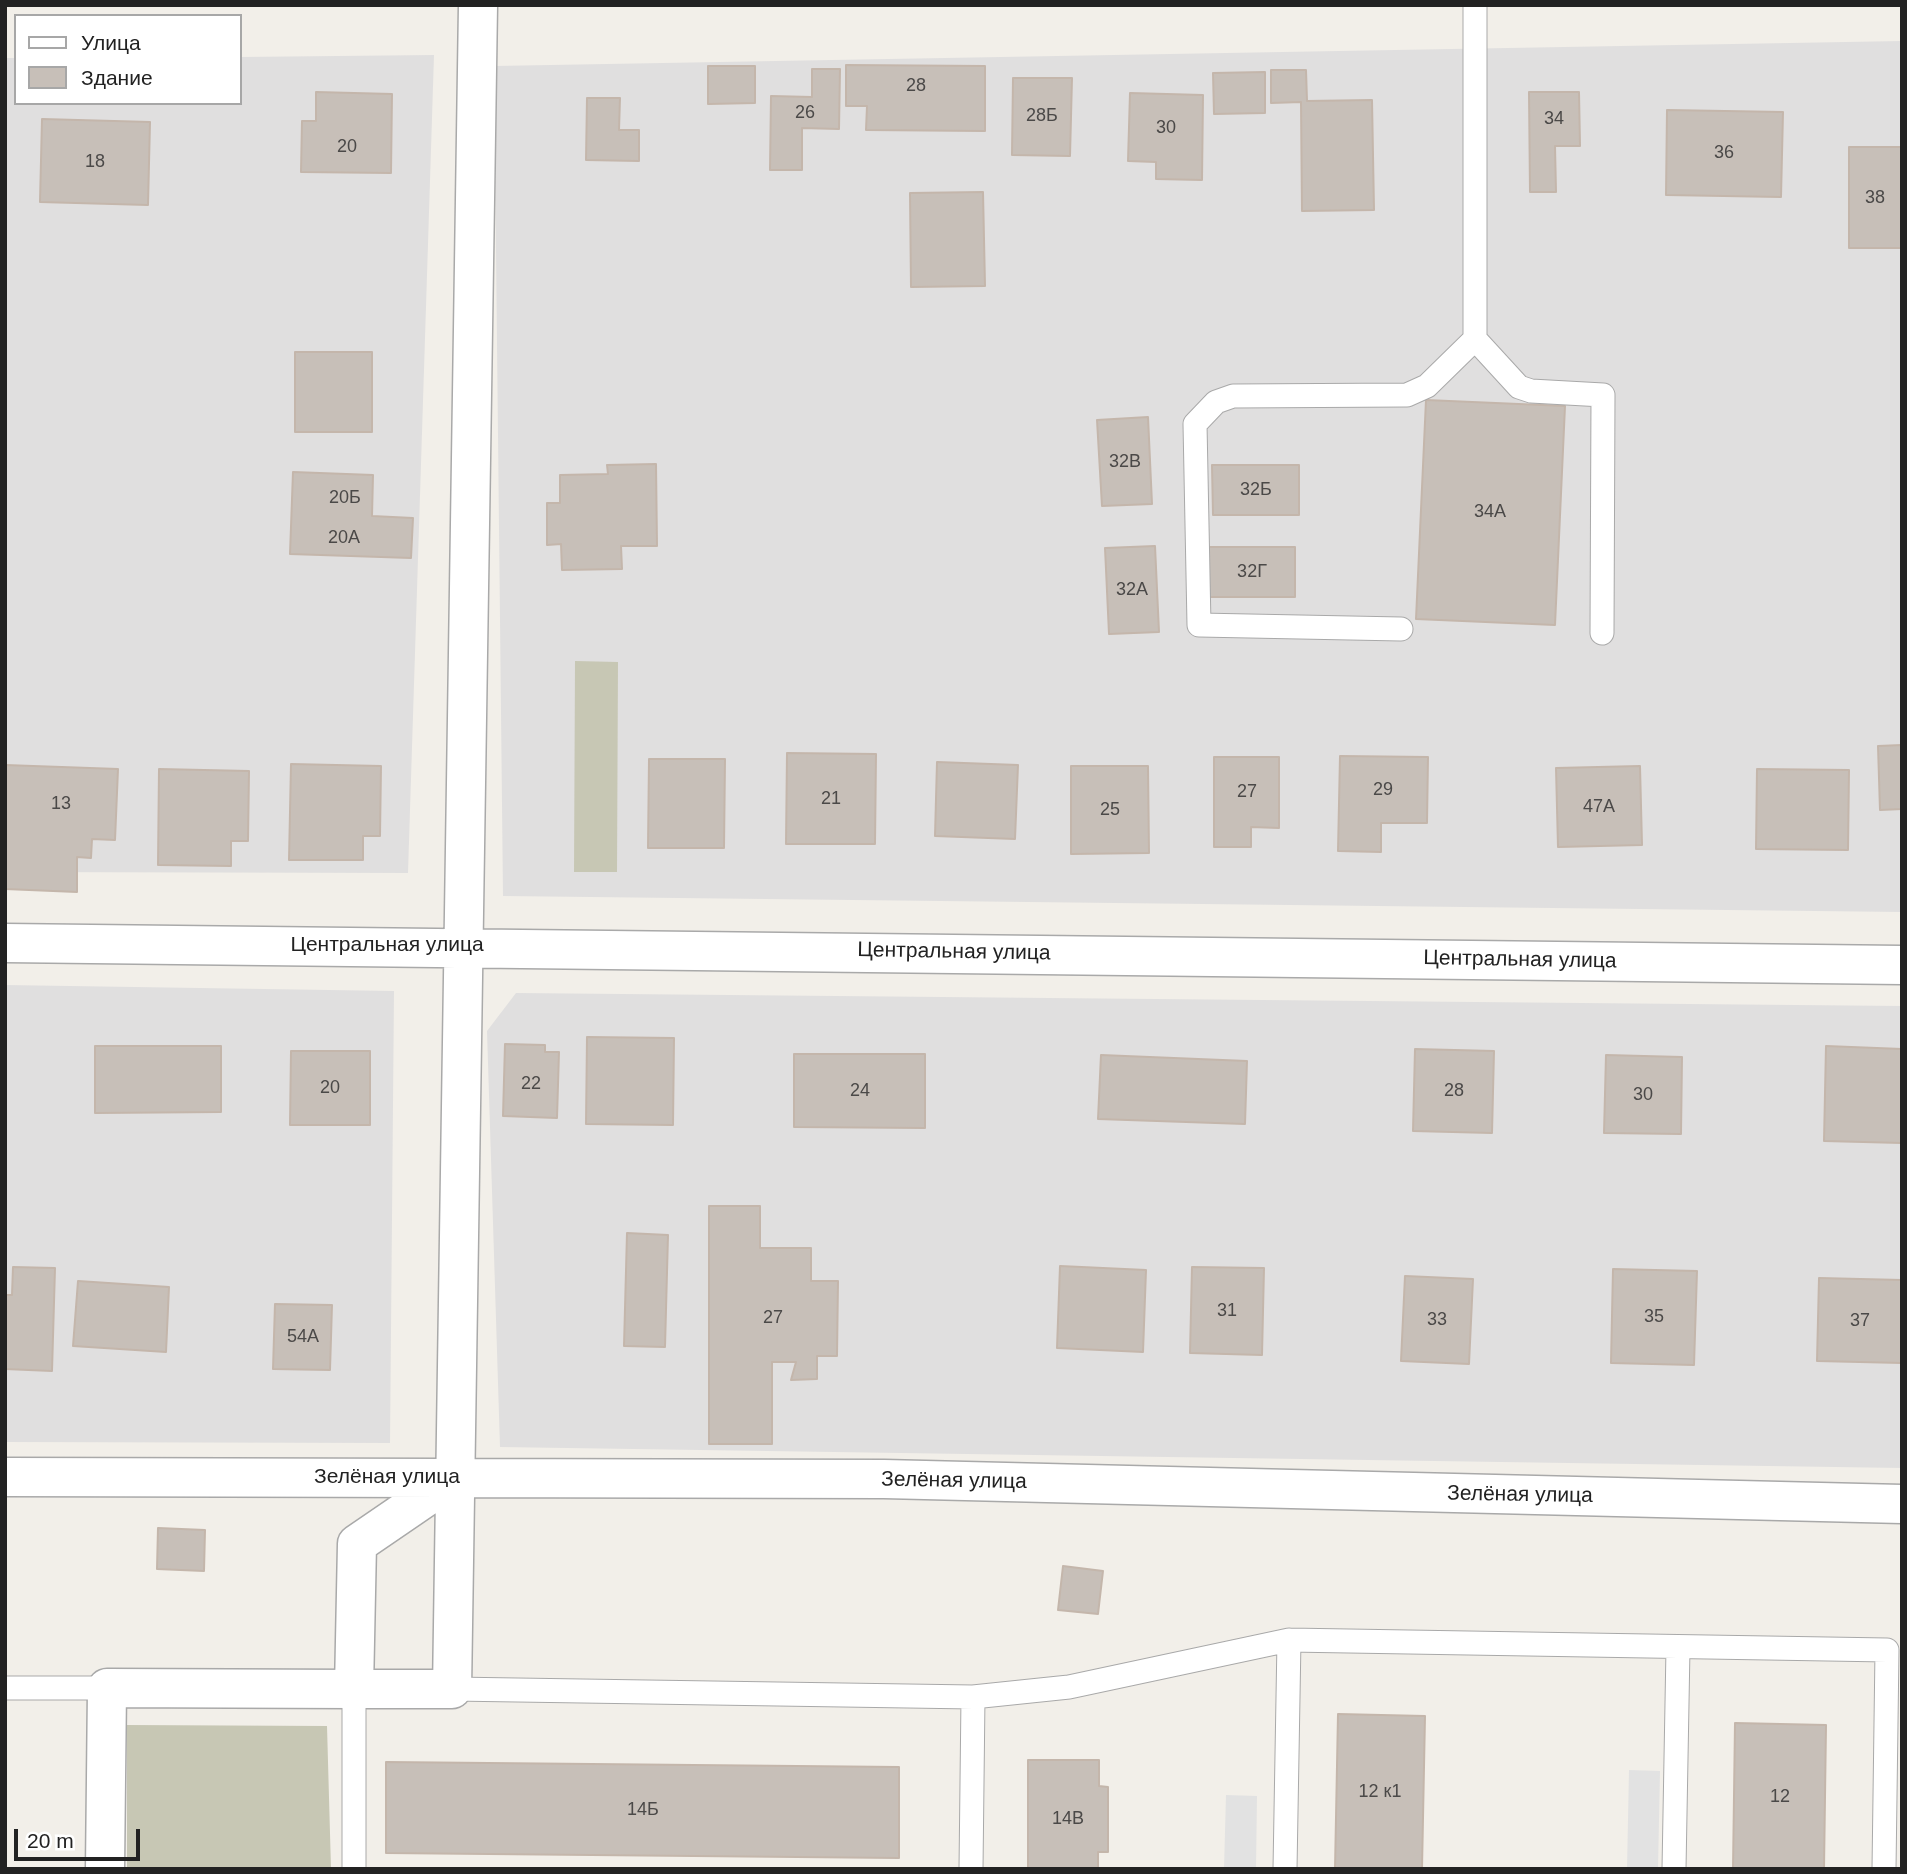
<!DOCTYPE html>
<meta charset="utf-8">
<style>
body{margin:0}
#map{position:relative;width:1907px;height:1874px;overflow:hidden;background:#f2efe9;font-family:Helvetica,sans-serif}
canvas{display:block}
.frame{position:absolute;inset:0;border:7px solid #222;pointer-events:none}
.legend{position:absolute;left:14px;top:14px;width:228px;height:91px;box-sizing:border-box;background:#fff;border:2px solid #a7a7a7;margin:0;padding:9px 12px;list-style:none;font-size:21px;color:#222}
.legend li{display:flex;align-items:center;gap:14px;height:35px}
.legend b{width:35px;border:2px solid #a7a7a7}
.scale{position:absolute;left:14px;top:1829px;width:126px;height:32px;box-sizing:border-box;border:4px solid #222;border-top:0;padding-left:9px;font-size:21px;line-height:24px;white-space:nowrap;color:#222;-webkit-text-stroke:5px #fff;paint-order:stroke}
</style>
<div id="map">
<canvas width="1907" height="1874"></canvas>
<div class="frame"></div>
<ul class="legend">
<li><b style="height:9px;background:#fff"></b>Улица</li>
<li><b style="height:19px;background:#c7bfb8"></b>Здание</li>
</ul>
<div class="scale">20 m</div>
</div>
<script>
const ctx = document.querySelector('canvas').getContext('2d');
ctx.lineJoin = 'round';
function fill(path, color) { ctx.fillStyle = color; ctx.fill(path, 'evenodd'); }
function strokePath(path, color, width, dash) { ctx.strokeStyle = color; ctx.lineWidth = width; ctx.lineCap = dash ? 'butt' : 'round'; ctx.setLineDash(dash || []); ctx.stroke(path); }
function drawText(font, color, halo, rows, align = 'center') {
  ctx.font = font + ' Helvetica,sans-serif'; ctx.lineWidth = 5; ctx.setLineDash([]); ctx.textBaseline = 'middle'; ctx.strokeStyle = halo; ctx.fillStyle = color; for (const [text, x, y, turn = 0] of rows) {
    ctx.save(); ctx.translate(x, y); ctx.rotate((+turn || 0) * Math.PI / 180); ctx.textAlign = isNaN(turn) ? turn : align; if (halo) ctx.strokeText(text, 0, 0); ctx.fillText(text, 0, 0); ctx.restore();
  }
}
const residential = new Path2D(`
 M1902,41V912L503,896L494,66Z
 M434,55L408,873L5,872V58H16V103H240V57Z
 M5,985L394,991L390,1443L5,1442Z
 M516,993L1902,1006V1468L500,1447L487,1031Z`);
const construction = new Path2D(`
 M575,661L618,662L617,872H574Z
 M127,1725L327,1726L331,1869H127Z`);
const parking = new Path2D(`
 M1629,1770L1660,1771L1658,1869H1627Z
 M1226,1795L1257,1796L1256,1869H1224Z`);
const building = new Path2D(`
 M846,65L985,66V131L866,130L867,106H846Z
 M708,66H755V103L708,104Z
 M812,69H840L839,129L802,128V170H770L771,96L812,97Z
 M1271,70H1306L1307,101L1372,100L1374,210L1302,211L1301,102L1271,103Z
 M1265,72V113L1214,114L1213,73Z
 M1013,78H1072L1070,156L1012,155Z
 M316,92L392,94L391,173L301,172L302,121H316Z
 M1529,92H1579L1580,146H1555L1556,192H1530Z
 M1130,93L1203,95L1202,180L1156,179V162L1128,161Z
 M587,98H620L619,130H639V161L586,160Z
 M1667,110L1783,112L1781,197L1666,195Z
 M42,119L150,122L148,205L40,202Z
 M1849,147H1902V248H1849Z
 M983,192L985,286L911,287L910,193Z
 M295,352H372V432H295Z
 M1426,400L1565,406L1555,625L1416,619Z
 M1148,417L1152,504L1102,506L1097,420Z
 M656,464L657,546H621L622,569L562,570L561,544L547,545V503H560V475L608,474L607,465Z
 M1212,465H1299V515H1213Z
 M293,472L373,475L372,516L413,518L411,558L290,554Z
 M1155,546L1159,632L1109,634L1105,548Z
 M1209,547H1295V597H1209Z
 M1902,745V809L1880,810L1878,746Z
 M787,753L876,754L875,844H786Z
 M1340,756L1428,757L1427,823H1381V852L1338,851Z
 M1214,757H1279V828L1251,827V847H1214Z
 M649,759H725L724,848H648Z
 M937,762L1018,765L1015,839L935,836Z
 M291,764L381,766L380,836H363V860H289Z
 M5,765L118,769L115,840L92,839L91,858L77,857V892L5,889Z
 M1071,766H1148L1149,853L1071,854Z
 M1640,766L1642,845L1558,847L1556,768Z
 M159,769L249,771L248,841H231V866L158,865Z
 M1757,769L1849,770L1848,850L1756,849Z
 M587,1037L674,1038L673,1125L586,1124Z
 M505,1044L545,1045V1052H559L557,1118L503,1116Z
 M95,1046H221V1112L95,1113Z
 M1826,1046L1902,1049V1143L1824,1141Z
 M1415,1049L1494,1051L1492,1133L1413,1131Z
 M291,1051H370V1125H290Z
 M794,1054H925V1128L794,1127Z
 M1101,1055L1247,1061L1245,1124L1098,1119Z
 M1606,1055L1682,1057L1681,1134L1604,1133Z
 M709,1206H760V1248H811V1281H838L837,1356H817V1379L791,1380L796,1362H772V1444H709Z
 M627,1233L668,1235L665,1347L624,1346Z
 M1060,1266L1146,1270L1143,1352L1057,1348Z
 M13,1267L55,1268L52,1371L5,1369V1295H12Z
 M1192,1267L1264,1268L1262,1355L1190,1353Z
 M1613,1269L1697,1271L1694,1365L1611,1363Z
 M1405,1276L1473,1279L1469,1364L1401,1361Z
 M1819,1278L1902,1280V1363L1817,1361Z
 M78,1281L169,1287L166,1352L73,1346Z
 M275,1304L332,1305L330,1370L273,1369Z
 M158,1528L205,1530L204,1571L157,1569Z
 M1063,1566L1103,1571L1098,1614L1058,1610Z
 M1338,1714L1425,1716L1422,1869H1335Z
 M1735,1723L1826,1725L1824,1869H1733Z
 M1028,1760H1099V1786L1108,1787V1852H1098V1869H1028Z
 M386,1762L899,1767V1858L386,1853Z`);
const lane = new Path2D(`
 M1475,5V339L1519,387L1531,391L1603,395L1602,633
 M1401,629L1199,625L1195,424L1216,402L1233,396L1407,395L1427,386L1475,339
 M5,1688H107
 M452,1689L973,1697L1069,1687L1289,1640L1887,1650L1884,1869
 M354,1869V1689
 M971,1869L973,1697
 M1285,1869L1289,1640
 M1674,1869L1678,1648`);
const street = new Path2D(`
 M5,943L1902,965
 M5,1477L884,1479L1902,1504
 M354,1689H452L478,5
 M105,1869L107,1688L354,1689L357,1544L455,1477`);
const numberNames = [
 ["28",916,86],
 ["26",805,113],
 ["28Б",1042,116],
 ["34",1554,119],
 ["30",1166,128],
 ["20",347,147],
 ["36",1724,153],
 ["18",95,162],
 ["38",1875,198],
 ["32В",1125,462],
 ["32Б",1256,490],
 ["20Б",345,498],
 ["34А",1490,512],
 ["20А",344,538],
 ["32Г",1252,572],
 ["32А",1132,590],
 ["29",1383,790],
 ["27",1247,792],
 ["21",831,799],
 ["13",61,804],
 ["47А",1599,807],
 ["25",1110,810],
 ["22",531,1084],
 ["20",330,1088],
 ["24",860,1091],
 ["28",1454,1091],
 ["30",1643,1095],
 ["31",1227,1311],
 ["35",1654,1317],
 ["27",773,1318],
 ["33",1437,1320],
 ["37",1860,1321],
 ["54А",303,1337],
 ["12 к1",1380,1792],
 ["12",1780,1797],
 ["14Б",643,1810],
 ["14В",1068,1819]
];
const streetNames = [
 ["Центральная улица",387,945],
 ["Центральная улица",954,952,1],
 ["Центральная улица",1520,960,1],
 ["Зелёная улица",387,1477],
 ["Зелёная улица",954,1481,1],
 ["Зелёная улица",1520,1495,1]
];
fill(residential, '#e0dfdf');
fill(construction, '#c7c7b4');
fill(parking, '#e2e2e2');
fill(building, '#c7bfb8');
strokePath(building, '#c4b6ab', 2);
strokePath(lane, '#a9a9a9', 25);
strokePath(street, '#a9a9a9', 41);
strokePath(lane, '#fff', 23);
strokePath(street, '#fff', 38);
drawText('18px', '#4b4948', null, numberNames);
drawText('21px', '#222', '#fff', streetNames);
</script>
